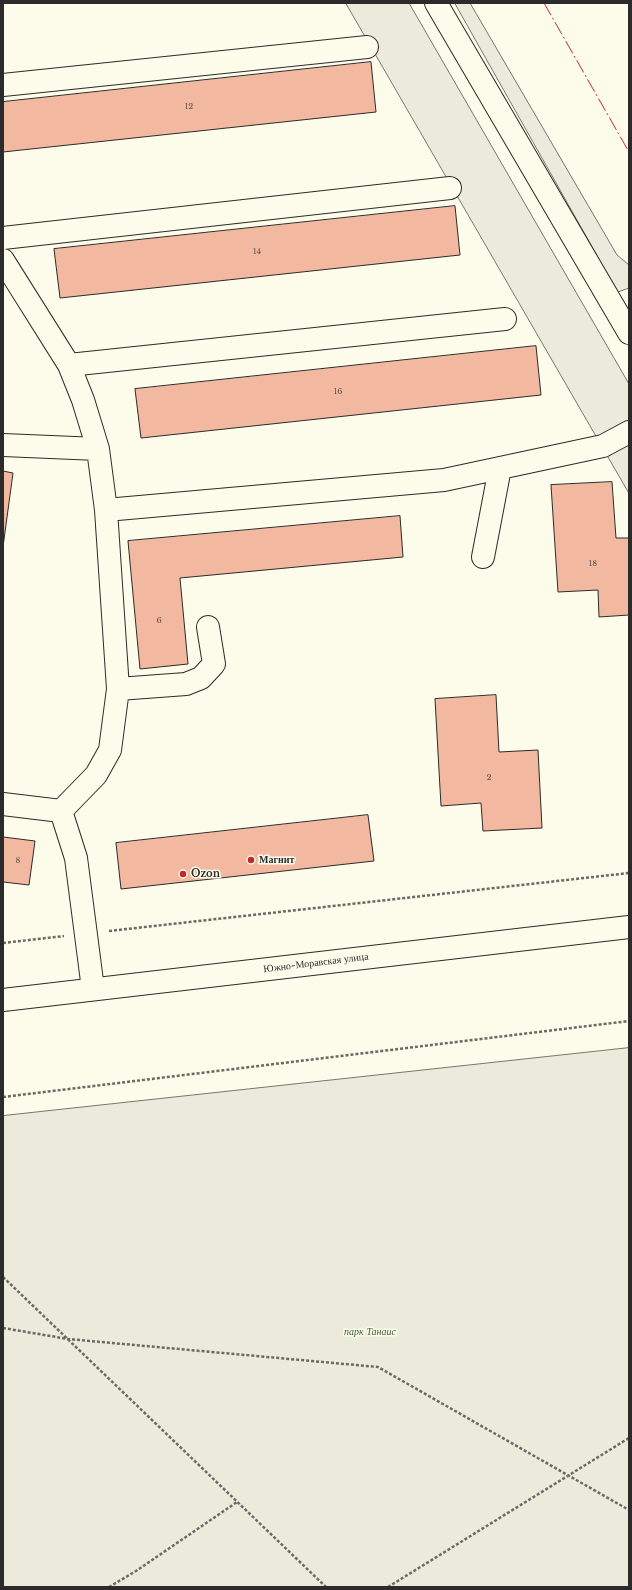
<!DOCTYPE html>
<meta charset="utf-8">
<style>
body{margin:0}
#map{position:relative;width:632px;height:1590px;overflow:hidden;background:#fdfbea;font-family:"Libre Baskerville",serif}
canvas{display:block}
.frame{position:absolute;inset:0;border:4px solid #2b2b2b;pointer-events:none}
</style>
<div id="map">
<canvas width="632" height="1590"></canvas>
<div class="frame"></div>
</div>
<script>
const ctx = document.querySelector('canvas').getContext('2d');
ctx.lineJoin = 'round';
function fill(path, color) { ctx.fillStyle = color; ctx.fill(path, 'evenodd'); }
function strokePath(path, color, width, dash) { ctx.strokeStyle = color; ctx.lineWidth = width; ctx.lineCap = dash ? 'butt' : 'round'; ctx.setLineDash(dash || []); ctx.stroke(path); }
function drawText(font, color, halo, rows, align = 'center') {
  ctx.font = font + ' "Libre Baskerville",serif'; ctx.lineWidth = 3; ctx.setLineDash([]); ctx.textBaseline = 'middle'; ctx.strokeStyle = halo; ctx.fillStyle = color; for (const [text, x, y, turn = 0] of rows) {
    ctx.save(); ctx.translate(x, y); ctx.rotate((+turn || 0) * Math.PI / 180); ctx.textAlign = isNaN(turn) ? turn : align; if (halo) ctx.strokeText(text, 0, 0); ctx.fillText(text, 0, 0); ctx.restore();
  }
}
const green = new Path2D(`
 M346,3H409L629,384V493Z
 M455,3H470L617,255L629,265V288L618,292Z
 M629,1048V1587H3V1116Z`);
const building = new Path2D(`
 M371,62L376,112L3,152V102Z
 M455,206L460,255L60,298L54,249Z
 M536,346L541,395L141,438L135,389Z
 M3,471L13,473L3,547Z
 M612,482L616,538H629V615L599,617L598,590L558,592L551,485Z
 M400,516L403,557L180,578L188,664L140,669L128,541Z
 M496,695L499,752L538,750L542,828L483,831L481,803L441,806L435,699Z
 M368,815L374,861L121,889L116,843Z
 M3,837L35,841L29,885L3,882Z`);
const path = new Path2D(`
 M109,931L629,873
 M3,943L64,936
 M3,1097L629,1021
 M3,1277L326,1587
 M3,1328L68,1339L378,1367L629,1510
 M109,1587L136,1571L237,1502
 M388,1587L629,1438`);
const minor = new Path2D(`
 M436,3L629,333
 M3,85L367,47
 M3,238L450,188
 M3,260L69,365L83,400L98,449L106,510L118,689L110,750L96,775L61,811L76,858L93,989
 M69,365L505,319
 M3,445L98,449
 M106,510L444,480L603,446L629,432
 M483,557L500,468
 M118,689L186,684L201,678L214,664L208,627
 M3,804L61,811`);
const major = new Path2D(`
 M3,1000L629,927`);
const power = new Path2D(`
 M544,3L629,152`);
const markers = [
 [251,860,4,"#c62828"],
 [183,874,4,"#c62828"]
];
const numberNames = [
 ["12",189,107],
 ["14",257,252],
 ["16",338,392],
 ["18",593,564],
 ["6",159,621],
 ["2",489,778],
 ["8",18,861]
];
const poiNames = [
 ["Магнит",259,860],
 ["Ozon",191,874]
];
const streetNames = [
 ["Южно-Моравская улица",316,963,-7]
];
const parkNames = [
 ["парк Танаис",370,1332]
];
fill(green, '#ecebdb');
strokePath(green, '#74746e', 1);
fill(building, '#f2b8a0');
strokePath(building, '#2b2b2b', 1);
strokePath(minor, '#2b2b2b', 24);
strokePath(major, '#2b2b2b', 24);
strokePath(path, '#6a6964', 2.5, [3, 2]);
strokePath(minor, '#fdfbea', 22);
strokePath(major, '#fdfbea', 22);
strokePath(power, '#c62828', 1, [14, 3, 2, 3]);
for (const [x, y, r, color] of markers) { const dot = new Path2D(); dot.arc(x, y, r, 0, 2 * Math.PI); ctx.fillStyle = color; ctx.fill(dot); strokePath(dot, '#fdfbea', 1.5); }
drawText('8px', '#5d4e48', null, numberNames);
drawText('bold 10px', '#2b2b2b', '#fdfbea', poiNames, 'left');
drawText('10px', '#2b2b2b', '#fdfbea', streetNames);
drawText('italic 10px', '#34623c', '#fdfbea', parkNames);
</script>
